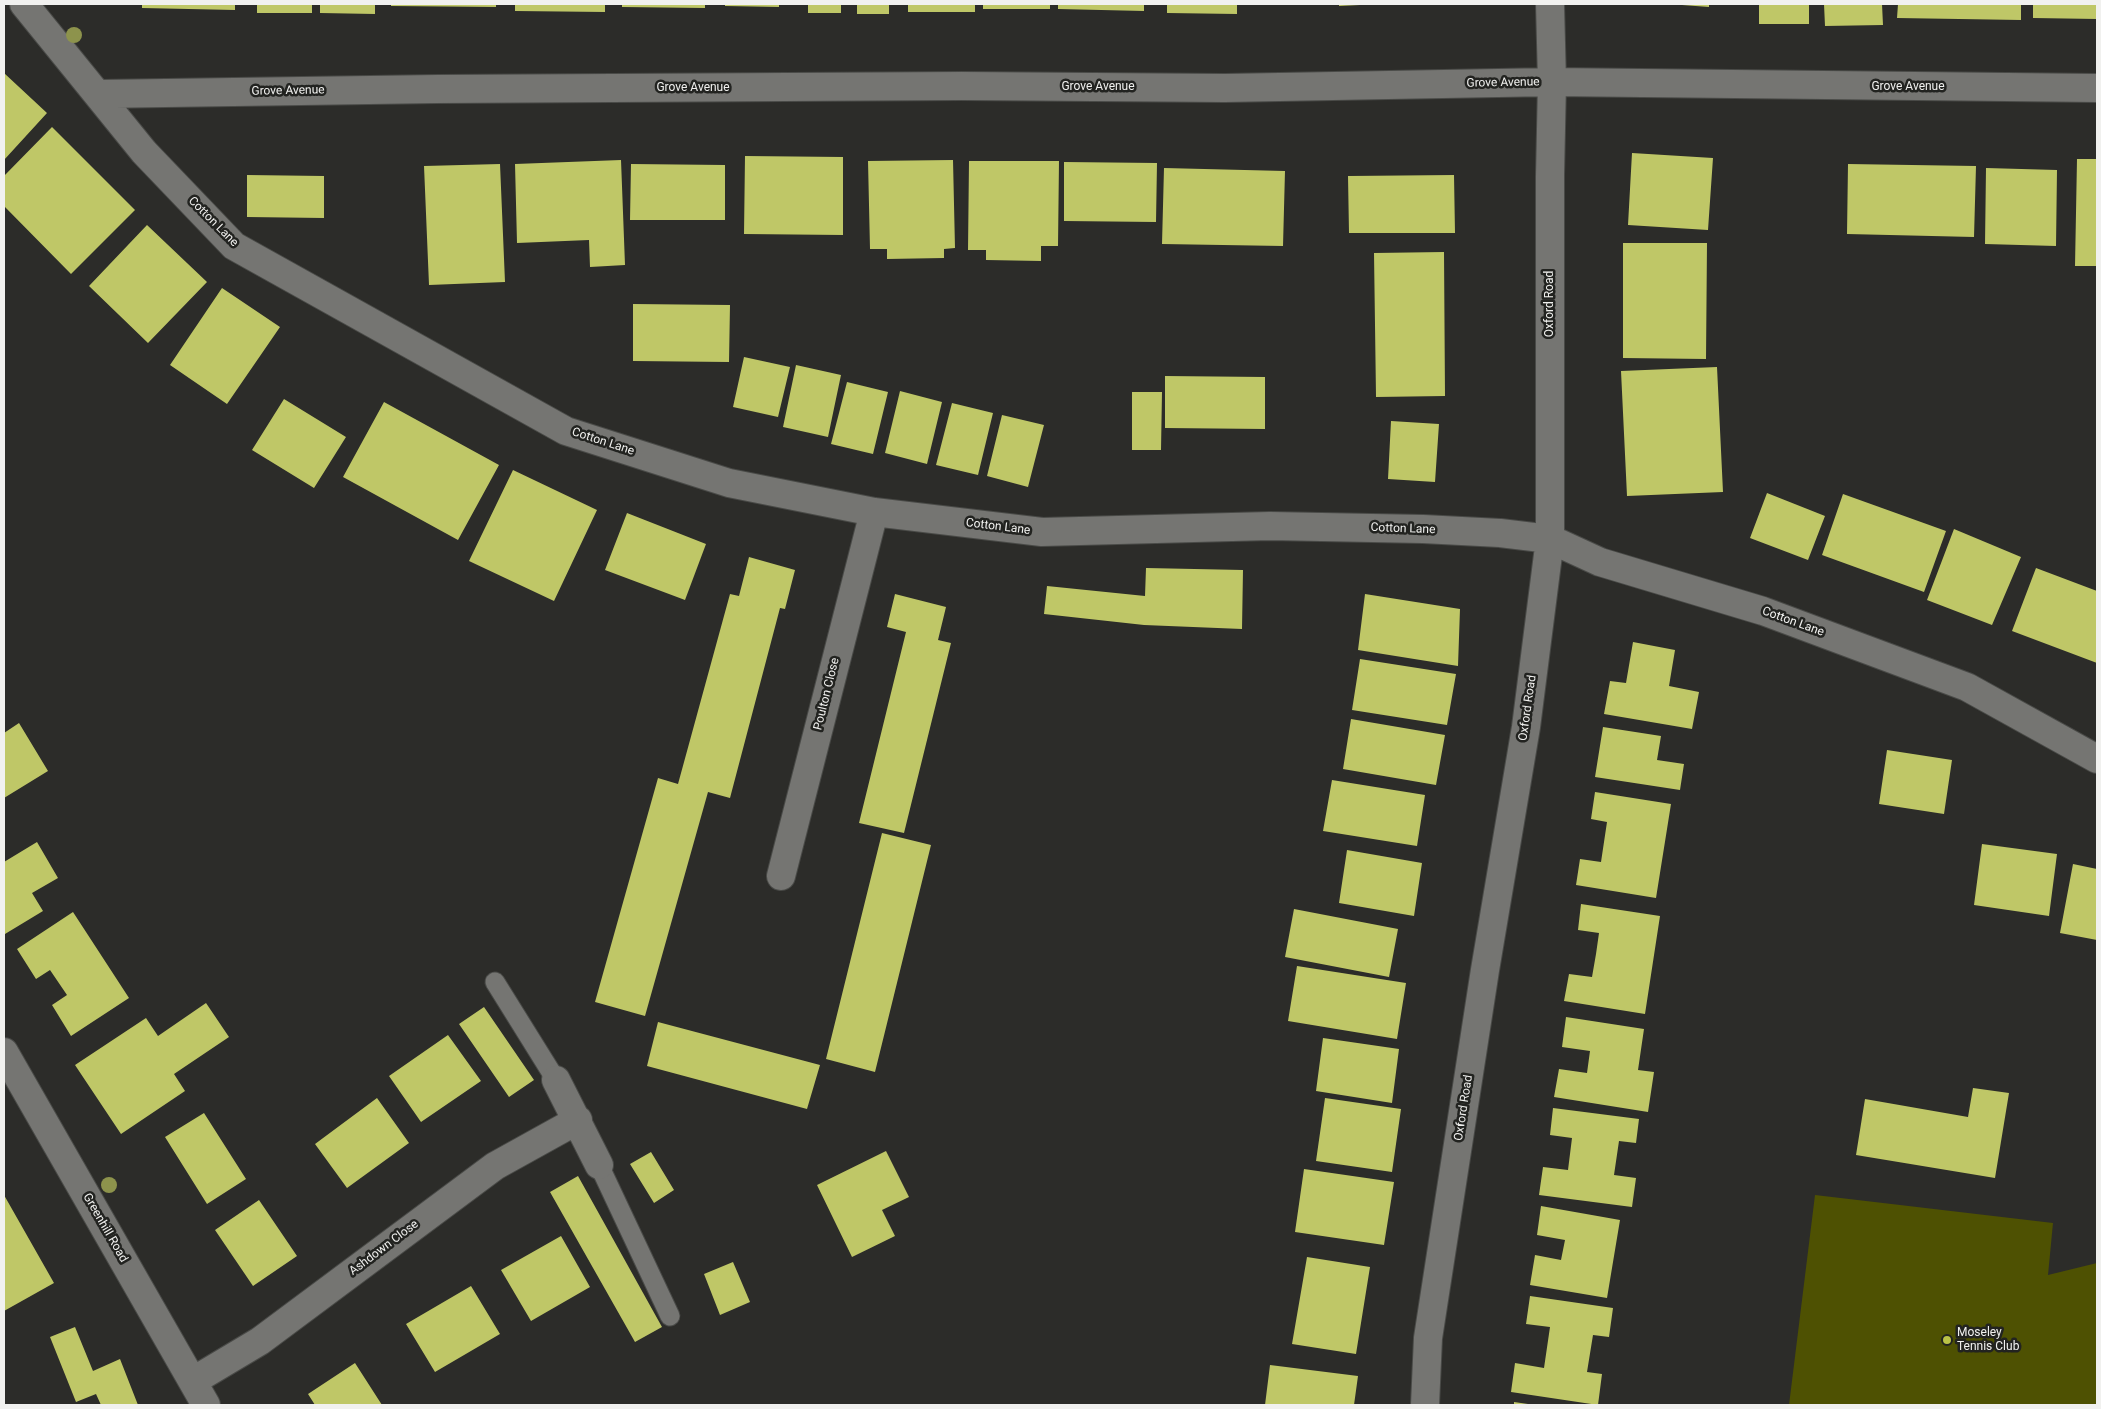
<!DOCTYPE html>
<style>
body{margin:0}
#map{position:relative;width:2101px;height:1409px;overflow:hidden;background:#2c2c29;font-family:Roboto,sans-serif}
canvas{display:block}
.frame{position:absolute;inset:0;border:5px solid #f1f1ef;pointer-events:none}
</style>
<div id="map">
<canvas width="2101" height="1409"></canvas>
<div class="frame"></div>
</div>
<script>
const ctx = document.querySelector('canvas').getContext('2d');
ctx.lineJoin = 'round';
function fill(path, color) { ctx.fillStyle = color; ctx.fill(path, 'evenodd'); }
function strokePath(path, color, width, dash) { ctx.strokeStyle = color; ctx.lineWidth = width; ctx.lineCap = dash ? 'butt' : 'round'; ctx.setLineDash(dash || []); ctx.stroke(path); }
function drawText(font, color, halo, rows, align = 'center') {
  ctx.font = font + ' Roboto,sans-serif'; ctx.lineWidth = 5; ctx.setLineDash([]); ctx.textBaseline = 'middle'; ctx.strokeStyle = halo; ctx.fillStyle = color; for (const [text, x, y, turn = 0] of rows) {
    ctx.save(); ctx.translate(x, y); ctx.rotate((+turn || 0) * Math.PI / 180); ctx.textAlign = isNaN(turn) ? turn : align; if (halo) ctx.strokeText(text, 0, 0); ctx.fillText(text, 0, 0); ctx.restore();
  }
}
const green = new Path2D(`
 M1815,1195L2053,1223L2048,1275L2097,1263V1405H1789Z`);
const building = new Path2D(`
 M142,4H235V10L142,8Z
 M257,4H312V13H257Z
 M320,4H375V14L320,13Z
 M391,4H496V7L391,6Z
 M515,4H605V12L515,11Z
 M622,4H705V8L622,7Z
 M725,4H779V7L725,6Z
 M808,4H841V13H808Z
 M857,4H889V14H857Z
 M908,4H975V12H908Z
 M983,4H1050V9H983Z
 M1058,4H1144V11L1058,9Z
 M1167,4H1237V14L1167,13Z
 M1339,4H1360V5L1339,6Z
 M1683,4H1709V7L1682,5Z
 M1759,4H1809V24H1759Z
 M1824,4H1882L1883,25L1825,26Z
 M1898,4H2021V20L1897,18Z
 M2033,4H2097V19L2033,18Z
 M4,73L47,113L4,160Z
 M52,127L135,210L71,274L4,206V176Z
 M1632,153L1713,158L1708,230L1628,225Z
 M745,156L843,157V235L744,234Z
 M2077,159H2097V266H2075Z
 M621,160L625,265L590,267L589,240L517,243L515,164Z
 M953,160L955,248L944,249V258L887,259V249H870L868,161Z
 M969,161H1059L1058,246H1041V261L986,260V250H968Z
 M1064,162L1157,163L1156,222L1064,221Z
 M500,164L505,282L429,285L424,166Z
 M631,164L725,165V220H630Z
 M1848,164L1976,166L1974,237L1847,234Z
 M1164,168L1285,171L1283,246L1162,244Z
 M1986,168L2057,170L2056,246L1985,244Z
 M247,175L324,176V218L247,217Z
 M1454,175L1455,233H1349L1348,176Z
 M147,225L207,282L148,343L89,286Z
 M1623,243H1707L1706,359L1623,358Z
 M1444,252L1445,396L1376,397L1374,253Z
 M222,288L280,327L227,404L170,365Z
 M633,304L730,305L729,362L633,361Z
 M744,357L790,367L778,417L733,407Z
 M796,365L841,375L828,437L783,427Z
 M1717,367L1723,492L1627,496L1621,371Z
 M1165,376L1265,377V429L1165,428Z
 M847,382L888,392L873,454L831,444Z
 M900,391L942,402L927,464L885,453Z
 M1132,392H1162L1161,450H1132Z
 M284,399L346,437L314,488L252,450Z
 M384,402L499,465L458,540L343,477Z
 M952,403L993,413L978,475L936,465Z
 M1002,415L1044,425L1028,487L987,476Z
 M1391,421L1439,424L1435,482L1388,479Z
 M513,470L597,510L554,601L469,561Z
 M1767,493L1825,516L1808,560L1750,538Z
 M1843,494L1946,531L1924,592L1822,555Z
 M627,513L706,544L685,600L605,570Z
 M1954,529L2021,557L1992,625L1927,600Z
 M749,557L795,570L785,609L780,608L730,798L708,792L645,1016L595,1002L658,778L678,784L730,594L739,596Z
 M1146,568L1243,570L1242,629L1144,625L1044,614L1047,586L1145,596Z
 M2036,568L2097,591V663L2012,631Z
 M895,594L946,607L938,640L951,643L904,833L859,823L906,632L887,627Z
 M1365,594L1460,609L1458,666L1358,650Z
 M1633,642L1675,650L1669,686L1699,692L1692,729L1604,714L1610,681L1626,683Z
 M1360,659L1456,674L1447,725L1352,710Z
 M1351,719L1445,735L1436,785L1343,769Z
 M19,723L48,771L4,798V733Z
 M1603,727L1661,736L1657,760L1684,764L1680,790L1595,777Z
 M1887,750L1952,760L1944,814L1879,804Z
 M1332,780L1425,795L1417,846L1323,831Z
 M1595,792L1671,804L1656,898L1576,885L1580,859L1601,862L1607,822L1591,819Z
 M882,833L931,845L875,1072L826,1059Z
 M37,842L58,878L32,893L43,911L5,934L4,862Z
 M1982,844L2057,854L2049,916L1974,905Z
 M1347,850L1422,863L1414,916L1339,903Z
 M2073,864L2097,869V940L2060,933Z
 M1581,904L1660,916L1645,1014L1564,1001L1569,974L1592,977L1596,954L1599,933L1578,930Z
 M1294,909L1398,929L1389,977L1285,957Z
 M73,912L129,998L71,1036L52,1005L67,995L50,970L36,979L17,949Z
 M1297,966L1406,983L1397,1039L1288,1021Z
 M206,1003L229,1037L174,1074L185,1091L121,1134L75,1065L146,1018L158,1036Z
 M484,1007L534,1080L509,1097L459,1024Z
 M1566,1017L1644,1029L1638,1070L1654,1072L1648,1112L1554,1097L1559,1069L1587,1073L1590,1051L1562,1047Z
 M658,1022L820,1065L807,1109L647,1066Z
 M448,1035L481,1081L421,1122L389,1076Z
 M1323,1038L1399,1049L1392,1103L1316,1091Z
 M1973,1088L2009,1093L1995,1178L1856,1155L1865,1099L1968,1117Z
 M377,1098L409,1143L347,1188L315,1144Z
 M1325,1098L1401,1109L1392,1172L1316,1161Z
 M1553,1108L1639,1119L1636,1143L1619,1141L1614,1175L1636,1178L1632,1207L1539,1195L1543,1167L1568,1170L1572,1138L1550,1135Z
 M204,1113L246,1179L207,1204L165,1137Z
 M886,1151L909,1197L882,1210L895,1236L852,1257L817,1185Z
 M651,1152L674,1190L654,1203L630,1164Z
 M1304,1169L1394,1182L1384,1245L1295,1232Z
 M578,1176L662,1327L635,1342L550,1192Z
 M4,1195L54,1283L4,1311Z
 M259,1200L297,1256L253,1286L215,1230Z
 M1541,1206L1620,1220L1607,1298L1530,1285L1535,1255L1561,1260L1565,1240L1537,1235Z
 M561,1236L590,1287L531,1321L501,1270Z
 M1307,1257L1370,1267L1356,1354L1292,1344Z
 M733,1262L750,1302L720,1315L704,1274Z
 M471,1286L500,1334L435,1372L406,1324Z
 M1530,1296L1613,1308L1609,1337L1593,1335L1587,1372L1602,1374L1598,1405L1511,1392L1515,1363L1544,1368L1550,1327L1526,1324Z
 M75,1327L93,1371L120,1359L138,1405H101L96,1394L76,1402L50,1337Z
 M355,1363L382,1405H315L308,1394Z
 M1270,1365L1358,1376L1354,1405H1265Z
 M1514,1402L1528,1404V1405H1514Z`);
const lane = new Path2D(`
 M495,982L556,1080
 M599,1165L670,1316`);
const street = new Path2D(`
 M24,4L144,152L234,246L566,431L729,483L874,512L1042,532L1270,526L1423,529L1500,533L1550,539L1600,562L1763,611L1967,687L2097,759
 M98,94L437,89L962,86L1225,88L1552,82L2097,88
 M781,876L874,512
 M4,1052L206,1405
 M556,1080L599,1165
 M193,1381L260,1341L495,1166L578,1120
 M1425,1405L1428,1338L1485,970L1526,727L1550,539V176L1552,82L1550,4`);
const trees = [
 [74,35],
 [109,1185]
];
const markers = [
 [1947,1340,5,"#b9c146"]
];
const streetNames = [
 ["Grove Avenue",1503,83,-1],
 ["Grove Avenue",1098,87],
 ["Grove Avenue",1908,87],
 ["Grove Avenue",693,88],
 ["Grove Avenue",288,91,-1],
 ["Cotton Lane",213,222,45],
 ["Oxford Road",1550,304,-90],
 ["Cotton Lane",603,442,18],
 ["Cotton Lane",998,527,7],
 ["Cotton Lane",1403,529,2],
 ["Cotton Lane",1793,622,20],
 ["Poulton Close",827,694,-76],
 ["Oxford Road",1528,708,-82],
 ["Oxford Road",1464,1108,-81],
 ["Greenhill Road",105,1228,60],
 ["Ashdown Close",384,1248,-37]
];
const poiNames = [
 ["Moseley",1957,1333],
 ["Tennis Club",1957,1347]
];
fill(green, '#4e5102');
fill(building, '#bfc767');
strokePath(lane, '#494a47', 21);
strokePath(street, '#494a47', 30);
strokePath(lane, '#757572', 19);
strokePath(street, '#757572', 28);
ctx.fillStyle = '#8d934c';
for (const [x, y] of trees) { ctx.beginPath(); ctx.arc(x, y, 8, 0, 2 * Math.PI); ctx.fill(); }
for (const [x, y, r, color] of markers) { const dot = new Path2D(); dot.arc(x, y, r, 0, 2 * Math.PI); ctx.fillStyle = color; ctx.fill(dot); strokePath(dot, '#222320', 2); }
drawText('12px', '#f1f1ef', '#222320', streetNames);
drawText('12px', '#f1f1ef', '#222320', poiNames, 'left');
</script>
